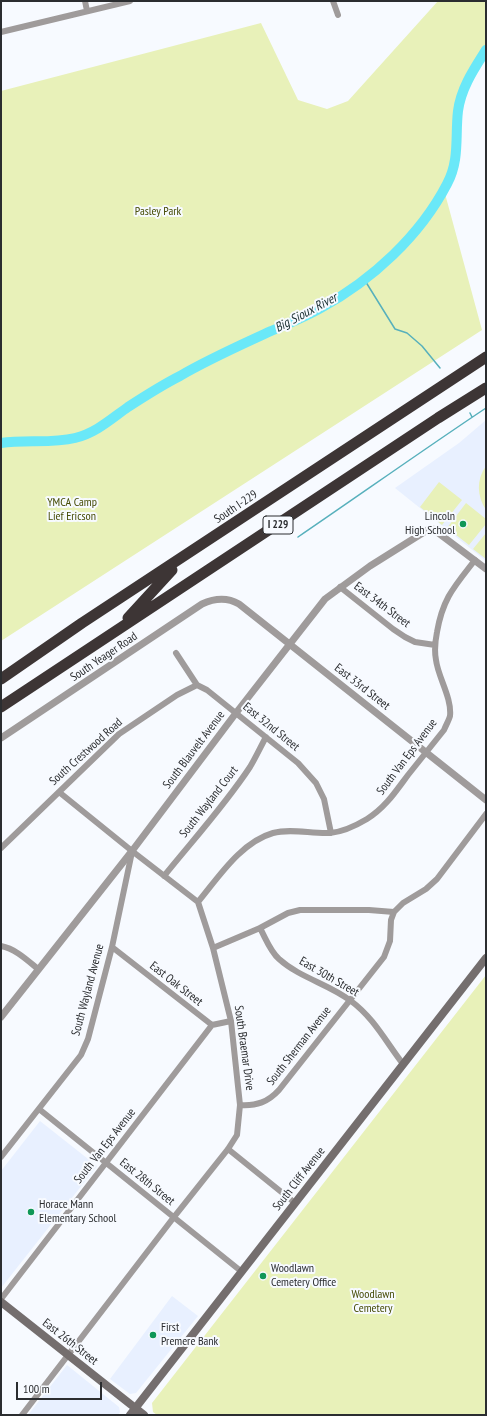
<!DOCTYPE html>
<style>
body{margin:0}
#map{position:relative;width:487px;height:1416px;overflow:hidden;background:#f7faff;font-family:"PT Sans Narrow",sans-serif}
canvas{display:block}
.frame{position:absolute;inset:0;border:2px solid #2b2d30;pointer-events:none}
.scale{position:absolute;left:16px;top:1382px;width:86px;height:18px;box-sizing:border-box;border:2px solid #2b2d30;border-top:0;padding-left:5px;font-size:12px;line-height:14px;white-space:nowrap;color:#2b2d30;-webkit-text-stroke:3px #f7faff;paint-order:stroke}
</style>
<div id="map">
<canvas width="487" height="1416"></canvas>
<div class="frame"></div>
<div class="scale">100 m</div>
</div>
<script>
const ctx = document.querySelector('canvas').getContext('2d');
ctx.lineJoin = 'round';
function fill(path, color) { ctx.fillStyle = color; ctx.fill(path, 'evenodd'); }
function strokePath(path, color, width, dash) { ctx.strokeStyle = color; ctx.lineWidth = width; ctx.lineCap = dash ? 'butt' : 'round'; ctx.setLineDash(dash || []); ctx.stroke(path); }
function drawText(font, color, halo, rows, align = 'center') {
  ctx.font = font + ' "PT Sans Narrow",sans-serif'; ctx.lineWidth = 4; ctx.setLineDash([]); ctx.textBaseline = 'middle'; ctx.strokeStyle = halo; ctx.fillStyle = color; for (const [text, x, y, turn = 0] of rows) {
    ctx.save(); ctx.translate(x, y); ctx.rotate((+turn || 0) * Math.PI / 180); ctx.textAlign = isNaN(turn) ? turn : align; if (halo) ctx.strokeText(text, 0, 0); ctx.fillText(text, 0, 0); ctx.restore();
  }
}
const built = new Path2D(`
 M486,420V561L395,488L459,443Z
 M40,1121L97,1166L1,1288V1171Z
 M172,1296L198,1316L136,1393L130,1394L110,1379Z
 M67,1365L119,1407L120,1412L118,1415H28Z`);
const green = new Path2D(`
 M438,1H486V50L468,78L462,94L458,110L457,152L455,164L451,175L444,190L482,330L1,641V91L261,23L298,100L327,109L348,101Z
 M486,466V510C477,496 476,480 486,466Z
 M439,482L462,500L442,525L420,507Z
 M466,503L486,519V524L469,545L447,528Z
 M486,533V559L473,549Z
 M486,975V1415H157L153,1412L152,1403Z`);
const stream = new Path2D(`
 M364,279L395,329L407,333L422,346L440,368
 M470,413L472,417
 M298,537C361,494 423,450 486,408`);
const river = new Path2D(`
 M1,443C25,439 51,444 75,438C96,433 111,419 128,407C145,396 162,385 180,376C209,359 241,345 271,331C288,324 305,317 321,308C372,280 420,236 447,184C460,160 455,136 458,111C461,88 474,69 486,50`);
const minor = new Path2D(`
 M85,1L87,11
 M333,1L338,15
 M1,32L130,1
 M340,587L393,629L405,637L415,642L435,645
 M176,653L197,685L207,690L298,763L316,783L324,799L331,833
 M59,792L132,851L198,902
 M1,848L119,734L177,695L197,685
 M164,876C193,840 225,805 250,767C256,757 261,746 266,737
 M198,902C218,878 241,842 273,833C291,828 311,834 330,833C342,832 357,825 367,819C385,808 396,791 408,775C420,760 432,745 444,730C446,725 449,720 450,716C452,698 438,677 436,660C434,650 435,642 437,632C443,598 454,587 475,560
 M260,928C266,939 270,951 279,959C300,978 329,984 351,1001C374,1018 386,1042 403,1064
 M1,946C16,949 27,960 38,969
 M112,947L212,1025L231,1021
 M213,948L260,928L288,913L300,910H369L394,912
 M240,1105C257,1106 268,1102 279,1090L384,957L390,941L391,920L394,912L403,903L426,889L437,879L486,814
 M39,1109L242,1272
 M228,1149L295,1203
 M1,1157L81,1055L88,1039L112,947L132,852
 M1,1299L212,1025
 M22,1415L174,1217L228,1149L237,1135L240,1105L231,1021L213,948L198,902`);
const tertiary = new Path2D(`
 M1,738L202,604C215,598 227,597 239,604L486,800
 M1,1017L132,851L236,713L325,599L370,566L429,529H433L486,569`);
const secondary = new Path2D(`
 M1,1302L144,1415
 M130,1415L486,958`);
const motorway = new Path2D(`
 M128,618L172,570
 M1,679L82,623L486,357
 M1,707L438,418L486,388`);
const markers = [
 [463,524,4,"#0f9757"],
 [31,1212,4,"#0f9757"],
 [263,1276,4,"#0f9757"],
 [153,1335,4,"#0f9757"]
];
const shields = [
 [278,525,30]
];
const shieldNames = [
 ["I 229",278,525]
];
const parkNames = [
 ["Pasley Park",158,212],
 ["YMCA Camp",72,503],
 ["Lief Ericson",72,517],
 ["Woodlawn",373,1295],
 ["Cemetery",373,1309]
];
const streetNames = [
 ["South I-229",236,507,-34],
 ["East 34th Street",382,605,37],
 ["South Yeager Road",104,657,-34],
 ["East 33rd Street",362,687,38],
 ["East 32nd Street",271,727,39],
 ["South Blauvelt Avenue",194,750,-53],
 ["South Crestwood Road",86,752,-42],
 ["South Van Eps Avenue",407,757,-53],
 ["South Wayland Court",209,802,-52],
 ["East 30th Street",329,977,30],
 ["East Oak Street",176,984,38],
 ["South Wayland Avenue",88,990,-75],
 ["South Sherman Avenue",299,1046,-52],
 ["South Braemar Drive",244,1048,82],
 ["South Van Eps Avenue",105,1146,-52],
 ["South Cliff Avenue",299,1179,-52],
 ["East 28th Street",147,1182,39],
 ["East 26th Street",70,1342,38]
];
const poiNames = [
 ["Lincoln",455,517,"right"],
 ["High School",455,531,"right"],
 ["Horace Mann",39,1205],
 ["Elementary School",39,1219],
 ["Woodlawn",271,1269],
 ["Cemetery Office",271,1283],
 ["First",161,1328],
 ["Premere Bank",161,1342]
];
const waterNames = [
 ["Big Sioux River",306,313,-28]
];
fill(built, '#e8f0ff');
fill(green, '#e8f1b9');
strokePath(stream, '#57b0bc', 1.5);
strokePath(river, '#6ae8f8', 10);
strokePath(minor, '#9f9b9b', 6);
strokePath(tertiary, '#9f9b9b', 7);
strokePath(secondary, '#746e6e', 8);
strokePath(motorway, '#3d3535', 11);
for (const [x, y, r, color] of markers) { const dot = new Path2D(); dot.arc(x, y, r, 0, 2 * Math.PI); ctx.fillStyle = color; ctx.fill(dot); strokePath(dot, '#f7faff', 1.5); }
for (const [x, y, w] of shields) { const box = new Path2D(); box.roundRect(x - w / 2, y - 9, w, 18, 3); ctx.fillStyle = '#f7faff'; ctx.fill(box); strokePath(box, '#2b2d30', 1); }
drawText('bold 11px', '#2b2d30', null, shieldNames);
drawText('12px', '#464c06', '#f7faff', parkNames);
drawText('12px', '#2b2d30', '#f7faff', streetNames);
drawText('12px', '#2b2d30', '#f7faff', poiNames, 'left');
drawText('italic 13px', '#182e31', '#f7faff', waterNames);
</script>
